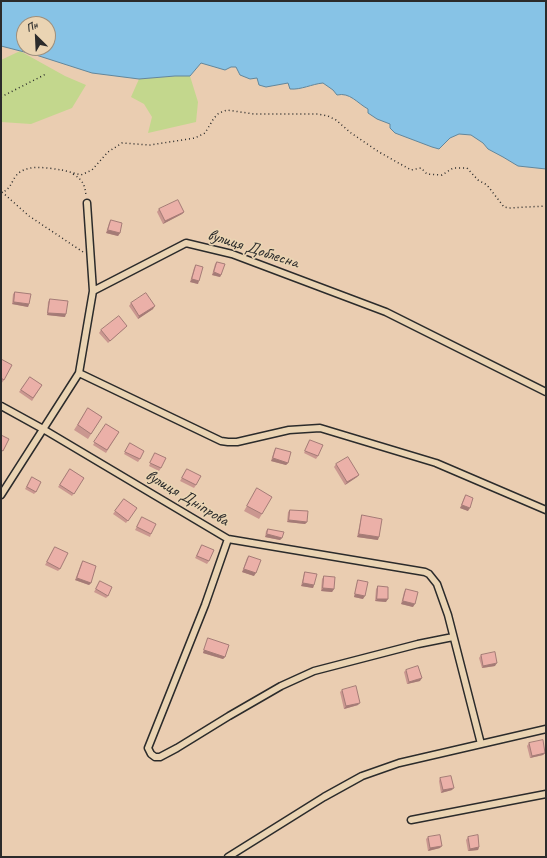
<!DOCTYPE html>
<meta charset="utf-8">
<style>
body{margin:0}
#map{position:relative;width:547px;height:858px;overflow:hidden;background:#eacdb1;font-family:Caveat,sans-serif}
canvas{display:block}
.frame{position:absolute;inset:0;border:2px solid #2b2b2b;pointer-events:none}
.north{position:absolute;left:16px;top:16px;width:40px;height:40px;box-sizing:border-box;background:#ead4b3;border:1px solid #9e907d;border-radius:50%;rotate:336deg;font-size:11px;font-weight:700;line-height:16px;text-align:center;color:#2b2b2b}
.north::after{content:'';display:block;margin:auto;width:14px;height:18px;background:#2b2b2b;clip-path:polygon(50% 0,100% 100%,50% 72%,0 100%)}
</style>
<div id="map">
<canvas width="547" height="858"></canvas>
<div class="frame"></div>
<div class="north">Пн</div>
</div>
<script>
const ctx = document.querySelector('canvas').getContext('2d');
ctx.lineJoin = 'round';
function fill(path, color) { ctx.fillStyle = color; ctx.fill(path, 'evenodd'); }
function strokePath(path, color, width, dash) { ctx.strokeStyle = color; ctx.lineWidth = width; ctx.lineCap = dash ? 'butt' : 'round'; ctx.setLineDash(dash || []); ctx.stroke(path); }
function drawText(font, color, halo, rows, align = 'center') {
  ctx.font = font + ' Caveat,sans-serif'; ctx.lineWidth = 3.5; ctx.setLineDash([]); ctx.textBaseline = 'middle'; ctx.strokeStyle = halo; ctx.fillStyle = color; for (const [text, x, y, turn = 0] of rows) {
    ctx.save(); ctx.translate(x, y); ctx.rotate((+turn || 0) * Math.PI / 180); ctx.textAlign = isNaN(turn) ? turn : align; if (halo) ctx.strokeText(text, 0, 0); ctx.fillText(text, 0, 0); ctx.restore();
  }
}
const green = new Path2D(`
 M20,51L65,76L86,85L72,108L31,124L1,122V60Z
 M175,76H190L198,102L196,122L148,133L152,117L144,104L131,97L139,79Z`);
const water = new Path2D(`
 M1,1H546V169L518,166L503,157L488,149L483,143L471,135L459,134L450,138L439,149L432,147L395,133L390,128V124L377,119L368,113V109C357,103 350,92 337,95L333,90L323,83C312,84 301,90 290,89L288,83L266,87L259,85L257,78L250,79L240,75L236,67H231L225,70L201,63L190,76H175L139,79L92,73L36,55L1,46ZM24,24H48V48H24Z`);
const path = new Path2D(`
 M1,97L46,74
 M62,170L81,175L92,170L108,152L122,143L150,145L195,138L205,133L214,118L219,113L227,110L254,114H318L328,116L336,120L351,133L379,152L411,170L421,168L427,174L442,175L453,168H467L478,180L487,185L504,207L509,208L546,206
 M73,174C83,180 85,185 86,196
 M2,192L29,216L83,252
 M1,193C9,190 11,184 15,177C25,163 47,168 62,170`);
const street = new Path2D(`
 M93,291L186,243L232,254L386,312L546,392
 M79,373L221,441L228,442H237L289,430L320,428L436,463L546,510
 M1,406L43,429L228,539L425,572L429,574L437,584L448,615L481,744
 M1,495L79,373L93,291L87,203
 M228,539L205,605L148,748L151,754L155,757H160L177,748L229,716L281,686L314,671L418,644L453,637
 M411,820L546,794
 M228,857L324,797L362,776L399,763L546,729`);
const wall = new Path2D(`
 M159,209L184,212L182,214L163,224L157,212Z
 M111,220L120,233L118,236L106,233L109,223Z
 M217,262L221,275L220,277L212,275L215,264Z
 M196,265L198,284L190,282L194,268Z
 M15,292L29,304L28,307L12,304L13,294Z
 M50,299L65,317L47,315L48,302Z
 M131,303L153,309L138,319L129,306Z
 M125,328L108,343L99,333L101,330Z
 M1,359L4,380L1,384Z
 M30,377L42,385L32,401L19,392Z
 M88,408L102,417L88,439L74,430Z
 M106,424L119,432L106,453L93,445Z
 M310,440L318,456L316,459L304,453Z
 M130,443L140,459L138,462L124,454Z
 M276,448L288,463L286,465L271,461L274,451Z
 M155,453L161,468L159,471L149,466Z
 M336,464L357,477L345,485L334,467Z
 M70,469L84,478L72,496L58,487Z
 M187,469L196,485L194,488L180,481Z
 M32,477L36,492L34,494L25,489Z
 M257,488L262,514L259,519L244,511Z
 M466,495L468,511L460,508L464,498Z
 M124,499L137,508L126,523L113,514Z
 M290,510L307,522L305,524L287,522L288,512Z
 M362,515L378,540L357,537L361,518Z
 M142,517L151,534L150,537L135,530Z
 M268,529L282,538L280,540L265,537L266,531Z
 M202,545L209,561L207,564L195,558Z
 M55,547L60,569L58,571L45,565Z
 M249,556L254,576L242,572L247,558Z
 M83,561L91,583L89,585L75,580L81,564Z
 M305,572L314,585L313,588L301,586L304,574Z
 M324,576L334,589L332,592L321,591L322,579Z
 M358,580L363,599L354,597L357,583Z
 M100,581L108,596L106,598L94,592Z
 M378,586L386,602L375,601L376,589Z
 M406,589L413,607L401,604L404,592Z
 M208,638L225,657L223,659L203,653Z
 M481,655L495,666L482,668L479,658Z
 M406,670L420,681L407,684L404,672Z
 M342,690L358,705L344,709L340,692Z
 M529,743L545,753L543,755L530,758L527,746Z
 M440,778L452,790L441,793L439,781Z
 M428,837L440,848L428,851L426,839Z
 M468,837L479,847L478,850L468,851L466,840Z`);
const shadedWall = new Path2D(`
 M184,212L182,214L163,224L165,221Z
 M108,230L120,233L118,236L106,233Z
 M214,272L221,275L220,277L212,275Z
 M192,279L199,281L198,284L190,282Z
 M14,302L29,304L28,307L12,304Z
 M155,306L153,309L138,319L139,316Z
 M48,313L66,314L65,317L47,315Z
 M273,458L288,463L286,465L271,461Z
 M359,475L357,477L345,485L347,482Z
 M462,505L470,508L468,511L460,508Z
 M289,520L307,522L305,524L287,522Z
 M267,534L282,538L280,540L265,537Z
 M359,534L379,537L378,540L357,537Z
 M244,569L256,573L254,576L242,572Z
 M77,578L91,583L89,585L75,580Z
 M303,583L314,585L313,588L301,586Z
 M323,588L334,589L332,592L321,591Z
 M355,594L365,596L363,599L354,597Z
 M377,599H388L386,602L375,601Z
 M403,601L415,604L413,607L401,604Z
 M204,650L225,657L223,659L203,653Z
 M497,663L495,666L482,668L483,666Z
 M422,678L420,681L407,684L409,682Z
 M360,703L358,705L344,709L346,706Z
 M545,753L543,755L530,758L532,756Z
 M454,788L452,790L441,793L443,790Z
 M442,846L440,848L428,851L430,848Z
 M479,847L478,850L468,851L470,849Z`);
const building = new Path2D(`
 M178,200L184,212L165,221L159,209Z
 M111,220L122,223L120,233L108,230Z
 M217,262L225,264L221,275L214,272Z
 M196,265L203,267L199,281L192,279Z
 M15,292L31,294L29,304L14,302Z
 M146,293L155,306L139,316L131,303Z
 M50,299L68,301L66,314L48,313Z
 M119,316L127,326L110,341L101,330Z
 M1,359L12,365L4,380L1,378Z
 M30,377L42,385L33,398L21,390Z
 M88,408L102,417L91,434L78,425Z
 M106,424L119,432L107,450L94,442Z
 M1,435L9,439L3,451L1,450Z
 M310,440L323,445L318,456L305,451Z
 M130,443L144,451L140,459L125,452Z
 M276,448L291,452L288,463L273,458Z
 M155,453L166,458L161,468L150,463Z
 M348,457L359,475L347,482L336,464Z
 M70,469L84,478L74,494L60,485Z
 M187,469L201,476L196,485L182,478Z
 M32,477L41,482L36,492L27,487Z
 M257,488L272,497L262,514L247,506Z
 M466,495L473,498L470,508L462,505Z
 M124,499L137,508L128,521L115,511Z
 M290,510L308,511L307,522L289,520Z
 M362,515L382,519L379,537L359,534Z
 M142,517L156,524L151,534L137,527Z
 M268,529L284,532L282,538L267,534Z
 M202,545L214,550L209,561L197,556Z
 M55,547L68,553L60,569L47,562Z
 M249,556L261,560L256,573L244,569Z
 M83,561L96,566L91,583L77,578Z
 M305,572L317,574L314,585L303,583Z
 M324,576L335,577L334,589L323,588Z
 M358,580L368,582L365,596L355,594Z
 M100,581L112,587L108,596L96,589Z
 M378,586L388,587V599H377Z
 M406,589L418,592L415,604L403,601Z
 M208,638L229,645L225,657L204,650Z
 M495,652L497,663L483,666L481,655Z
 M418,666L422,678L409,682L406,670Z
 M356,686L360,703L346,706L342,690Z
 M543,740L545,753L532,756L529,743Z
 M451,776L454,788L443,790L440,778Z
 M440,835L442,846L430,848L428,837Z
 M478,835L479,847L470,849L468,837Z`);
const streetNames = [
 ["вулиця Доблесна",253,249,18],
 ["вулиця Дніпрова",187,498,31]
];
fill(green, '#c3d78d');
fill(water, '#87c3e6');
strokePath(water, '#62869b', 1);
strokePath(street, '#2b2b2b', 9);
strokePath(path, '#2b2b2b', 1.5, [1, 3]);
strokePath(street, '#ead4b3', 6);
fill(wall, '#ca9790');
fill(shadedWall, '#a47b76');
fill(building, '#ebb0a8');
strokePath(building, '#a47b76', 1);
drawText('17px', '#2b2b2b', '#ead4b3', streetNames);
</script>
